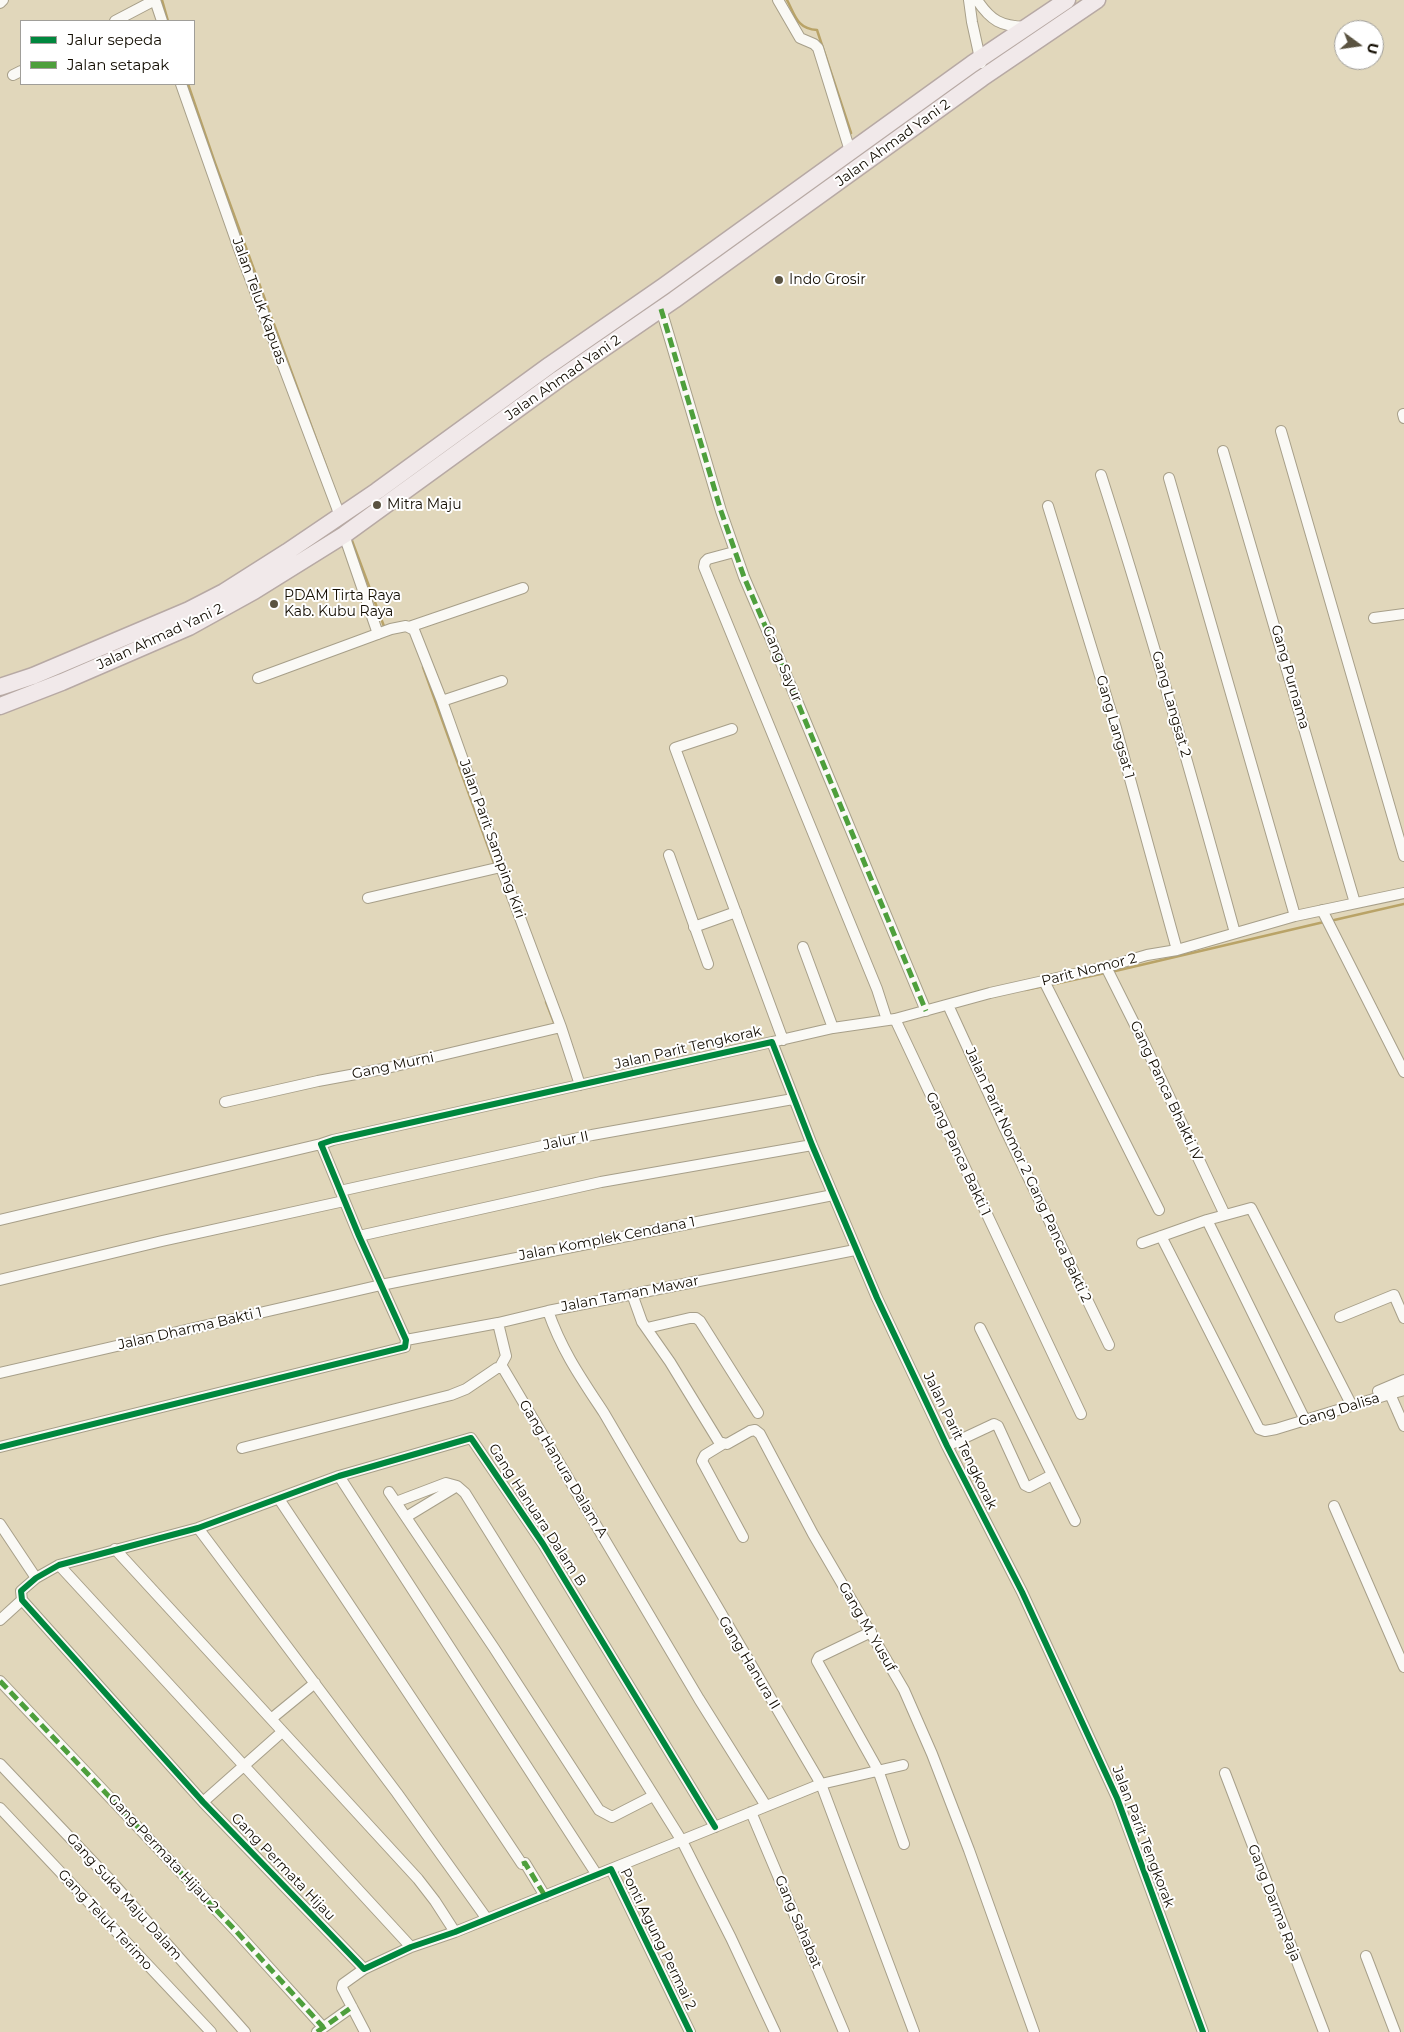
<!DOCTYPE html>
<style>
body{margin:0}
#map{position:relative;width:1404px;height:2032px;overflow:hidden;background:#e1d7bb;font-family:Montserrat,sans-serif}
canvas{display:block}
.legend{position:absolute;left:20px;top:20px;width:175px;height:65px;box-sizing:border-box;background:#fff;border:1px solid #a09e99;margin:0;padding:6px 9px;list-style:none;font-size:15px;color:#120c00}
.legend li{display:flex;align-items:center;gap:10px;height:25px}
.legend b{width:25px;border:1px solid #a09e99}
.north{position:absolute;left:1334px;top:20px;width:50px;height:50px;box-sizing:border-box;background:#fff;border:1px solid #a09e99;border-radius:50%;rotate:104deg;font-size:14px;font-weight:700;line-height:20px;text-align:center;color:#120c00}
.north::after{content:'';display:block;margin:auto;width:18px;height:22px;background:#5a5341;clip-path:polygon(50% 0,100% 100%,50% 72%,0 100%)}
</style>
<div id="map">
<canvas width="1404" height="2032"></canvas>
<ul class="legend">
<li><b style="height:6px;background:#00873e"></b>Jalur sepeda</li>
<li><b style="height:6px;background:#4e9f3c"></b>Jalan setapak</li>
</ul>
<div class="north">U</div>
</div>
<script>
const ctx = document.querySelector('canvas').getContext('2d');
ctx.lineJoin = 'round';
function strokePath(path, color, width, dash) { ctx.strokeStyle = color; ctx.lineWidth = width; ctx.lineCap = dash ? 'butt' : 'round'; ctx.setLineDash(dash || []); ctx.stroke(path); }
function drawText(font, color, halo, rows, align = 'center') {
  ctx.font = font + ' Montserrat,sans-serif'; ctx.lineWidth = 4; ctx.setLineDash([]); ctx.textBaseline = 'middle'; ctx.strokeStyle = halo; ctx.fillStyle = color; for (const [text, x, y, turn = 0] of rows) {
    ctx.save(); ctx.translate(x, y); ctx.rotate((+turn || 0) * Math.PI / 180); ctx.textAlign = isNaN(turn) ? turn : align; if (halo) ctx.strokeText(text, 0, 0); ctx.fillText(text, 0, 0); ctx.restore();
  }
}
const stream = new Path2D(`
 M162,0L168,21
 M787,0C795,15 797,29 817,30L851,133
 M188,84L215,163L327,469
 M351,538L385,629
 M423,667L495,866
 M1330,921L1404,904
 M1111,972L1324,922
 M1050,985L1105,973
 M1025,990L1044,986
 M546,1002L555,1025`);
const minor = new Path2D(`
 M155,0L162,21
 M778,0L800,38L814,44L818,48L850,151
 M969,0L972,22L981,63
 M977,0C991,21 1001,26 1025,27
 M0,3L3,0
 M115,21L155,0
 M13,75L21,71
 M181,84L239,249L340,516
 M661,309L721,511L744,577L785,672L926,1011
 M1403,414L1404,418
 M1281,431L1404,856
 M1223,451L1355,903
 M1101,475C1150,627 1193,780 1235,933
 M1169,478L1295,916
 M1048,506L1116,728L1177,950
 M344,535L378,634
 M734,552L708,559L705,562L704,567L877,989L887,1020
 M1374,618L1404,614
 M409,627L523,588
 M258,678L391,629L406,626L414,630L442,701L501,867L561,1027L580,1085
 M442,701L502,681
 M732,729L675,748L783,1040
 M669,855L708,964
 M368,898L501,867
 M1322,910L1404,1072
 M694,927L736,912
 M803,947L833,1028
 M1106,967L1143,1041L1225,1215
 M1044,981L1159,1210
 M948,1005L1004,1127L1109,1345
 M895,1019L1081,1414
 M772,1042L833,1028L895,1019L990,993L1106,967L1147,955L1177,950L1295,916L1404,893
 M225,1102L318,1081L383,1069L561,1027
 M340,1191L592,1135L793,1099
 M0,1220L321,1144
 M1207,1220L1305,1420
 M359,1236L601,1182L812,1145
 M1161,1236L1259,1429L1265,1431L1276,1429L1390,1394L1404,1426
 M1142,1243L1207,1220L1251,1208L1352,1406
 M0,1280L162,1241L344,1201
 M632,1294L642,1322L670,1362L719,1442L727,1444L750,1431L755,1430L760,1434L813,1534L904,1690L932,1754L969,1850L1034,2032
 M548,1311C562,1351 581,1378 604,1413L821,1784L914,2032
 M1340,1317L1394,1295L1404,1318
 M498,1323L506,1356L500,1367
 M647,1328L690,1318H696L700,1321L758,1413
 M980,1328L1075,1521
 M406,1340L498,1323L548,1311L855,1250
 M0,1373L381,1285L833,1195
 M1378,1391L1404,1380
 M1390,1394L1404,1390
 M723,1444L705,1455L702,1461L743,1537
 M947,1446L994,1424L998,1426L1025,1485L1029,1487L1052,1475
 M0,1447L405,1347L406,1340L359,1236L321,1144L333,1140L772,1042L812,1145L877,1298L947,1446L1022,1592L1117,1798L1203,2032
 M242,1448L451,1395L466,1389L497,1368H503L699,1699L766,1806
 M339,1476L597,1875
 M389,1492L494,1648L599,1810L612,1817L653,1796
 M279,1499L522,1864L525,1863L545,1896
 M396,1502L446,1483L457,1486L465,1493L682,1841L731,1938L775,2032
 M1334,1506L1404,1667
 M406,1517L457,1486
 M0,1524L36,1578
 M198,1528L397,1793L487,1919
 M115,1549L418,1879L435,1901L455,1932
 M59,1565L411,1947
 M0,1620L22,1600
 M871,1632L819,1657L817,1661L878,1770L904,1844
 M0,1681L235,1930L323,2027
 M271,1719L315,1683
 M0,1764L112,1882L245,2032
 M1225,1773L1324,2032
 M203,1802L282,1732
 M0,1808L211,2032
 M751,1812L844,2032
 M611,1869L821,1784L903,1765
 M1366,1956L1395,2032
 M364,1969L343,1984L342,1988L365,2032
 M317,2032L352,2007
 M690,2032L611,1869L455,1932L411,1947L364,1969L203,1802L22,1600L21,1591L36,1578L59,1565L198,1528L339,1476L471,1438L543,1544L715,1827`);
const trunk = new Path2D(`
 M0,687L33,676L189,610L224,592L287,552L377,491L550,365L664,286L972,64L1067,0
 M0,706L62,682L189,627L254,591L344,535L559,379L674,300L982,78L1097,0`);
const quiet = new Path2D(`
 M661,309L721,511L744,577L785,672L926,1011
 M0,1681L235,1930L323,2027
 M522,1864L525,1863L545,1896
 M317,2032L352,2007`);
const cycleway = new Path2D(`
 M0,1447L405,1347L406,1340L359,1236L321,1144L333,1140L772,1042L812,1145L877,1298L947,1446L1022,1592L1117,1798L1203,2032
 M690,2032L611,1869L455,1932L411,1947L364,1969L203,1802L22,1600L21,1591L36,1578L59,1565L198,1528L339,1476L471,1438L543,1544L715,1827`);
const markers = [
 [779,280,5,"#5a5341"],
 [377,505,5,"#5a5341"],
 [274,604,5,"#5a5341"]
];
const streetNames = [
 ["Jalan Ahmad Yani 2",893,143,-36],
 ["Jalan Teluk Kapuas",259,301,70],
 ["Jalan Ahmad Yani 2",563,378,-35],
 ["Jalan Ahmad Yani 2",160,637,-25],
 ["Gang Sayur",782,664,67],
 ["Gang Purnama",1290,677,74],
 ["Gang Langsat 2",1171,704,74],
 ["Gang Langsat 1",1115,727,74],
 ["Jalan Parit Samping Kiri",492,839,70],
 ["Parit Nomor 2",1089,970,-14],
 ["Jalan Parit Tengkorak",688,1048,-13],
 ["Gang Murni",393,1066,-12],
 ["Gang Panca Bhakti IV",1166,1091,65],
 ["Jalur II",566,1141,-12],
 ["Gang Panca Bakti 1",958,1154,65],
 ["Jalan Parit Nomor 2 Gang Panca Bakti 2",1028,1175,65],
 ["Jalan Komplek Cendana 1",607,1239,-11],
 ["Jalan Taman Mawar",630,1294,-11],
 ["Jalan Dharma Bakti 1",190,1329,-13],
 ["Gang Dalisa",1339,1410,-17],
 ["Jalan Parit Tengkorak",960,1441,64],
 ["Gang Hanura Dalam A",563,1469,59],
 ["Gang Hanuara Dalam B",537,1515,57],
 ["Gang M. Yusuf",867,1627,60],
 ["Gang Hanura II",749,1663,59],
 ["Jalan Parit Tengkorak",1143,1837,69],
 ["Gang Permata Hijau 2",163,1853,47],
 ["Gang Permata Hijau",283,1867,46],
 ["Gang Suka Maju Dalam",124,1897,48],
 ["Gang Darma Raja",1274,1903,69],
 ["Gang Teluk Terimo",105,1920,47],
 ["Gang Sahabat",798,1922,67],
 ["Ponti Agung Permai 2",658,1939,64]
];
const poiNames = [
 ["Indo Grosir",789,280],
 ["Mitra Maju",387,505],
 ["PDAM Tirta Raya",284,596],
 ["Kab. Kubu Raya",284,612]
];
strokePath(stream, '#b9a367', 2.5);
strokePath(minor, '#a79f89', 12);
strokePath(trunk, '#b7a9a4', 19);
strokePath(minor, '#faf9f5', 10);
strokePath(trunk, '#f1e9ea', 16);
strokePath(quiet, '#4e9f3c', 5, [10, 5]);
strokePath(cycleway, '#00873e', 6);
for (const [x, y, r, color] of markers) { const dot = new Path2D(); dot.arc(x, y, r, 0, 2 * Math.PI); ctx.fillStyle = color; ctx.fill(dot); strokePath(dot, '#fff', 2); }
drawText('14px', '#120c00', '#fff', streetNames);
drawText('14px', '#120c00', '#fff', poiNames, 'left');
</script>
